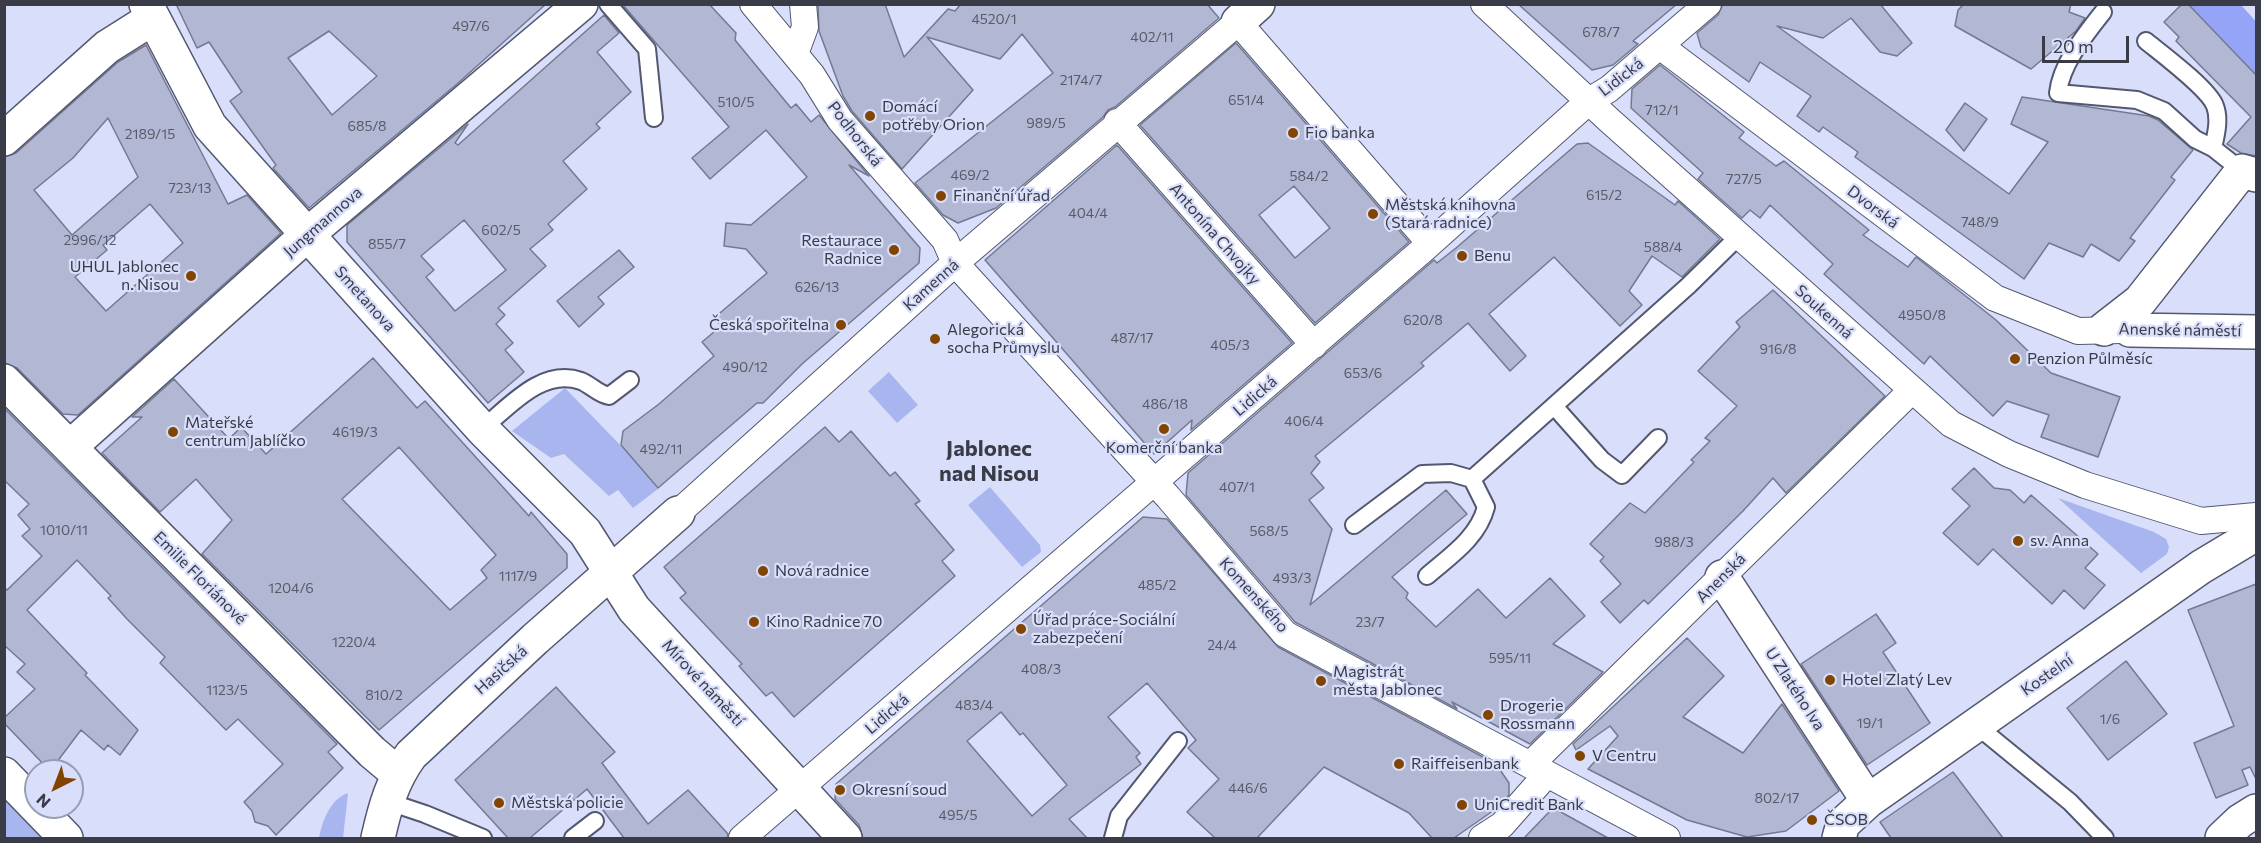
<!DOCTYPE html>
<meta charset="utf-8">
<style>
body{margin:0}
#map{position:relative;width:2261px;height:843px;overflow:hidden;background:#d9dffb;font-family:Commissioner,sans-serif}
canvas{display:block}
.frame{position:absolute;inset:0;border:6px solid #393b46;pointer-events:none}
.north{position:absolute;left:24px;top:759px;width:60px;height:60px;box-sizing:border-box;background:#d9dffb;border:2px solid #999db3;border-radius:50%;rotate:222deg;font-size:16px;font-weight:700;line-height:24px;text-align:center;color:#393b46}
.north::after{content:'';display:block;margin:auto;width:21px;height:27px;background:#814500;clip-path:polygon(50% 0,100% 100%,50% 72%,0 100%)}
.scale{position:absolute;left:2042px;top:36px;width:87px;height:27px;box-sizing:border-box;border:3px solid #393b46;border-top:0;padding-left:8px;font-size:18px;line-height:21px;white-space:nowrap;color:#393b46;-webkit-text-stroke:4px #d9dffb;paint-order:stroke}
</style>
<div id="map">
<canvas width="2261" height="843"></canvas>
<div class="frame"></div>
<div class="north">N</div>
<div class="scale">20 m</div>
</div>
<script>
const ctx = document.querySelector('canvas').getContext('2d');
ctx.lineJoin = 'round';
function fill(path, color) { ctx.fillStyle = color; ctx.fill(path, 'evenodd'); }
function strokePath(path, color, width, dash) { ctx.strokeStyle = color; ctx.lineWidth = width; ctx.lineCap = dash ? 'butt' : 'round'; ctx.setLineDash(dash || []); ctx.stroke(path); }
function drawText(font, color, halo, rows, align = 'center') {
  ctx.font = font + ' Commissioner,sans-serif'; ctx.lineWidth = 4.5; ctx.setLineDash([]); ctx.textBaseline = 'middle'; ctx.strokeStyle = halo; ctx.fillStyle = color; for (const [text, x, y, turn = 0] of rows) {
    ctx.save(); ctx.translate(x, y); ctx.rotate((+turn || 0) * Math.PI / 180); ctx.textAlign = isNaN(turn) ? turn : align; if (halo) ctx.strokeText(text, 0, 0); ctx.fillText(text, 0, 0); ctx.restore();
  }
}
const green = new Path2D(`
 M889,372L918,405L897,423L868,391Z
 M565,388L624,449L658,489L633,508L618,490L609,496L564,454L551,458L512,431Z
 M990,487L1040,545L1041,552L1022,567L968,505Z
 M2058,498L2154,532L2166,539L2169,547L2167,554L2141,573Z
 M348,793L343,838H319C322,822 330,799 348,793Z
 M5,796L45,838H5Z`);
const river = new Path2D(`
 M2205,4L2256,60`);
const building = new Path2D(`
 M176,4H546L457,84L309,208L273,168L276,165L230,101L242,92L209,42L197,48ZM329,31L377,76L332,115L288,58Z
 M622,4H709L736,33L735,40L791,108L796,104L811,122L819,115L869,176L849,165L920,248L919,263L802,364L763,403H757L658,488L621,445L623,431L659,404L714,356L702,342L721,326L714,318L767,273L746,249L724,246L726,223L751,225L807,177L766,130L710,179L692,158L729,127Z
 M818,4H885L904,57L948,9L955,11L961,4H1207L1219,18L1115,107L1108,110L1103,117L996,208L958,223L943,215L915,183L1053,73L1022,34L1000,59L927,37L973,90L902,169L852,111L843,96L819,31Z
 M1518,4H1677L1633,41L1638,44L1613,65L1592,70Z
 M1723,4H1880L1912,43L1897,56L1880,52L1851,18L1823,38L1777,26L2009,194L2048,142L2011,124L2022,97L2149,116L2158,120L2193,150L2171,177L2175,180L2130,238L2135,241L2119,261L2091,244L2083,257L2049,243L2024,279L1855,157L1858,152L1823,127L1819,132L1797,116L1811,96L1760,62L1749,82L1701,47L1697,33L1718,15Z
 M1964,4H2071L2069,12L2085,18L2076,31L2031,69L1955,26L1958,10Z
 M2182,4H2188L2256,75V156L2241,153L2227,144L2251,117L2176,41L2179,37L2164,22Z
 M604,15L619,33L597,52L631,92L596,124L600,128L563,161L587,189L548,224L553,230L530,249L546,266L498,308L505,315L496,324L513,343L505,350L524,372L488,403L347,242V225L468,124L455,143L458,145ZM464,220L506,270L455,311L426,277L434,270L421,256Z
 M1236,43L1409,242L1315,323L1140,125ZM1294,186L1330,228L1295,258L1259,215Z
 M146,45L228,204L247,195L281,233L78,415L63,414L17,368L4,363V157L16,153L118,62ZM108,118L138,177L72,235L34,190L73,158ZM150,204L183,243L106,311L75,277L107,250L103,245Z
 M1660,65L1744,132L1739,138L1776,166L1784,161L1869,230L1863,235L1908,267L1916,257L1925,264L1996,320L2051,373L2120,397L2098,457L2041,437L2049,415L2007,401L1993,416L1930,356L1924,364L1824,274L1833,264L1770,205L1760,218L1750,210L1742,218L1698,179L1703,173L1631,108L1632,89Z
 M1965,103L1987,119L1964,151L1946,130Z
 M1588,143L1675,205L1678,201L1720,239L1682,277L1652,256L1629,291L1642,305L1620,326L1554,257L1489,314L1526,356L1510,371L1468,323L1421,363L1424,366L1315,456L1320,462L1311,473L1324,488L1309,500L1332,529L1310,605L1446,490L1467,514L1392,577L1408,593L1406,598L1436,627L1478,589L1506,618L1550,578L1585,616L1553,644L1603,672L1530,744L1452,702L1457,709L1295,622L1186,495L1188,473L1434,260L1437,263L1456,248L1577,144Z
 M1117,145L1292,343L1191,430L1192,420L1154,454L985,260Z
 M619,250L634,267L598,297L604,304L579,327L557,301Z
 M1773,290L1885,396L1786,493L1773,478L1743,511L1648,604L1644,600L1620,623L1601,602L1621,584L1600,561L1604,557L1590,544L1630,503L1645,513L1694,462L1691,460L1710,441L1705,438L1737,406L1698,371L1740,327L1736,322Z
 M373,358L417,408L425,401L529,516L531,512L567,554V568L379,730L202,554L232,520L196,479L160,512L102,453L142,417H132L174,379L229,439L241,427L266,454ZM399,447L496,555L481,570L487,578L450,610L342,499Z
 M4,408L337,744L328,752L343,768L276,835L268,826L255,822L252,811L244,802L283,764L238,719L226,730L160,663L165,657L127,619L108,598L111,596L77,560L27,610L87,673L85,675L138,730L120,755L108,745L104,750L81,730L50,771L4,723V718L35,689L17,672L25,664L4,645V587L7,590L42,556L22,536L30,529L18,515L29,504L4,480Z
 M825,427L839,442L851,431L890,476L895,472L920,501L915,504L954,550L942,561L955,576L794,717L772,692L766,696L739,666L742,664L680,598L686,593L664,567Z
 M1974,468L1994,488L2010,490L2024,503L2031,495L2098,554L2085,568L2105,585L2084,609L2064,590L2052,604L1993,549L1978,565L1943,533L1970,506L1952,489Z
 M1143,517L1167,519L1278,647L1496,764L1509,783V795L1497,808L1454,838H1432L1409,813L1324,767L1257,838H1215L1187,812L1219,779L1188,748L1196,740L1147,683L1108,717L1140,753L1136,757L1141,764L1069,819L1087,838H863L859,825L835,799L836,784ZM1001,712L1020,735L1023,733L1067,785L1032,816L967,741Z
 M2256,584V779L2250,767L2242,770L2248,785L2216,798L2194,743L2234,726L2188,610Z
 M1876,614L1896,643L1883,652L1930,723L1867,765L1801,664Z
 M1687,638L1724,676L1683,717L1743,753L1782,704L1839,791L1786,831L1747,837L1687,820L1588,769L1618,736L1610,726L1576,750L1573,744Z
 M2126,661L2167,714L2108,760L2067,708Z
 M556,687L615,752L602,763L648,824L688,790L728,834L727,838H624L587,789L530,838H508L455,780Z
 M1953,772L2003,838H1891L1880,822Z
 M1551,810L1559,811L1608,838H1524Z`);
const service = new Path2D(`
 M608,4L647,49L654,118
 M2103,12C2085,35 2061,64 2058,93L2137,100L2164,111L2195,139L2213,148L2242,171
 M2146,41C2162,54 2209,89 2215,106C2220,119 2216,135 2213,148
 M1554,406L1602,460L1622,475L1658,438
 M482,429C509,407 542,367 581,381C591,385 598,394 609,396L630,380
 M1472,479L1688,286L1739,236
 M1354,525L1422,474L1451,473L1472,479L1486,507C1478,538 1450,556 1427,576
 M1976,725L2070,802L2105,838
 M386,801L425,814L483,838
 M573,838L595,821
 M1113,838L1119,816L1178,741`);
const pedestrian = new Path2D(`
 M753,4L812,75L840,120L945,240L955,263L1168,497L1285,634L1667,838
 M1484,4L1609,120L1951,424L2009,454L2085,485L2201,521L2256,516
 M1660,46L1995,298L2078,331L2121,330
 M795,54L805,27L803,4
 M1117,122L1314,345
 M678,513L955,263L1238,22L1430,243
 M1530,765L1912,390
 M742,838L1425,248L1589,101L1609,89L1708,4
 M1482,838L1502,825L1547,774`);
const minor = new Path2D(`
 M146,4L210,126L482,429L585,532L634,609L845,838
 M1238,22L1258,4
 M4,139L107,47L153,18
 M2104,329L2140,301L2242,171L2256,175
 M2130,330L2256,332
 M4,381L372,752L397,773
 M70,447L308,234L581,4
 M1722,577L1868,801
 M4,774L36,807
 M36,807L66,838
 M378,838C385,807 392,781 411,755L535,639L678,513
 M1839,838L1843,824L1868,801L2201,567L2256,534
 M2222,838L2240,821L2256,811`);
const markers = [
 [870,116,6,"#814500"],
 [1293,133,6,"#814500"],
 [941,196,6,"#814500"],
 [1373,214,6,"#814500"],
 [894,250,6,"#814500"],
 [1462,256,6,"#814500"],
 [191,276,6,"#814500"],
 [841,325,6,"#814500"],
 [935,339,6,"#814500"],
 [2015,359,6,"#814500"],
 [1164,429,6,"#814500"],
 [173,432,6,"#814500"],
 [2018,541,6,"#814500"],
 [763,571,6,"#814500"],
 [754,622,6,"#814500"],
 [1021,629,6,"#814500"],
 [1830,680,6,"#814500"],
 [1321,681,6,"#814500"],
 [1488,715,6,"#814500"],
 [1580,756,6,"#814500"],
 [1399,764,6,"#814500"],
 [840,790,6,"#814500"],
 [499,803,6,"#814500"],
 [1462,805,6,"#814500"],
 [1812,820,6,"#814500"]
];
const numberNames = [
 ["4520/1",994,19],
 ["497/6",471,26],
 ["678/7",1601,32],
 ["402/11",1152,37],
 ["2174/7",1081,80],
 ["651/4",1246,100],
 ["510/5",736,102],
 ["712/1",1662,110],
 ["989/5",1046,123],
 ["685/8",367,126],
 ["2189/15",150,134],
 ["469/2",970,175],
 ["584/2",1309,176],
 ["727/5",1744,179],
 ["723/13",190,188],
 ["615/2",1604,195],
 ["404/4",1088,213],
 ["748/9",1980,222],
 ["602/5",501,230],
 ["2996/12",90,240],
 ["855/7",387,244],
 ["588/4",1663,247],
 ["626/13",817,287],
 ["4950/8",1922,315],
 ["620/8",1423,320],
 ["487/17",1132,338],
 ["405/3",1230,345],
 ["916/8",1778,349],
 ["490/12",745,367],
 ["653/6",1363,373],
 ["486/18",1165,404],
 ["406/4",1304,421],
 ["4619/3",355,432],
 ["492/11",661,449],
 ["407/1",1237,487],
 ["1010/11",64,530],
 ["568/5",1269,531],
 ["988/3",1674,542],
 ["1117/9",518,576],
 ["493/3",1292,578],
 ["485/2",1157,585],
 ["1204/6",291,588],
 ["23/7",1370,622],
 ["1220/4",354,642],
 ["24/4",1222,645],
 ["595/11",1510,658],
 ["408/3",1041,669],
 ["1123/5",227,690],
 ["810/2",384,695],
 ["483/4",974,705],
 ["1/6",2110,719],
 ["19/1",1870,723],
 ["446/6",1248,788],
 ["802/17",1777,798],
 ["495/5",958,815]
];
const streetNames = [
 ["Lidická",1621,77,-38],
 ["Podhorská",855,134,52],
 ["Dvorská",1873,207,37],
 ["Jungmannova",323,222,-41],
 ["Antonína Chvojky",1215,234,49],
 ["Kamenná",931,285,-42],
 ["Smetanova",365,299,48],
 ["Soukenná",1824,312,42],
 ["Anenské náměstí",2180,330,1],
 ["Lidická",1255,396,-41],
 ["Emilie Floriánové",200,578,45],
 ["Anenská",1721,578,-45],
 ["Komenského",1254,595,48],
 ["Hasičská",501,670,-42],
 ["Kostelní",2047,675,-35],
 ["Mírové náměstí",703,683,47],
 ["U Zlatého lva",1795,689,57],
 ["Lidická",887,714,-41]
];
const poiNames = [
 ["Domácí",882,107],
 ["potřeby Orion",882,125],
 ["Fio banka",1305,133],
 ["Finanční úřad",953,196],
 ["Městská knihovna",1385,205],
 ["(Stará radnice)",1385,223],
 ["Restaurace",882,241,"right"],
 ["Radnice",882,259,"right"],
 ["Benu",1474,256],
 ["UHUL Jablonec",179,267,"right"],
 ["n. Nisou",179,285,"right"],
 ["Česká spořitelna",829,325,"right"],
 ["Alegorická",947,330],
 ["socha Průmyslu",947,348],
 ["Penzion Půlměsíc",2027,359],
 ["Mateřské",185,423],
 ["centrum Jablíčko",185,441],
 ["Komerční banka",1164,448,"center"],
 ["sv. Anna",2030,541],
 ["Nová radnice",775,571],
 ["Úřad práce-Sociální",1033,620],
 ["zabezpečení",1033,638],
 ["Kino Radnice 70",766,622],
 ["Magistrát",1333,672],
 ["města Jablonec",1333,690],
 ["Hotel Zlatý Lev",1842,680],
 ["Drogerie",1500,706],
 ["Rossmann",1500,724],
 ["V Centru",1592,756],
 ["Raiffeisenbank",1411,764],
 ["Okresní soud",852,790],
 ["Městská policie",511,803],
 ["UniCredit Bank",1474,805],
 ["ČSOB",1824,820]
];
const districtNames = [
 ["Jablonec",989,449],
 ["nad Nisou",989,474]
];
fill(green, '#a9b5ef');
strokePath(river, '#95a4f7', 52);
fill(building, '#b2b8d3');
strokePath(building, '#737991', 1.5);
strokePath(service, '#535870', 20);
strokePath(pedestrian, '#535870', 28);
strokePath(minor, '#535870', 36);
strokePath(service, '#fff', 16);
strokePath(pedestrian, '#fff', 26);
strokePath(minor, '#fff', 33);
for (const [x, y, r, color] of markers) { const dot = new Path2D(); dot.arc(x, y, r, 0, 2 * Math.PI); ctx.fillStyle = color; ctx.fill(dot); strokePath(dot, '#d9dffb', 2); }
drawText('14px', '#575a69', null, numberNames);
drawText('16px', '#393b46', '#d9dffb', streetNames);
drawText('16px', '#393b46', '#d9dffb', poiNames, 'left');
drawText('bold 22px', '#393b46', '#d9dffb', districtNames);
</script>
